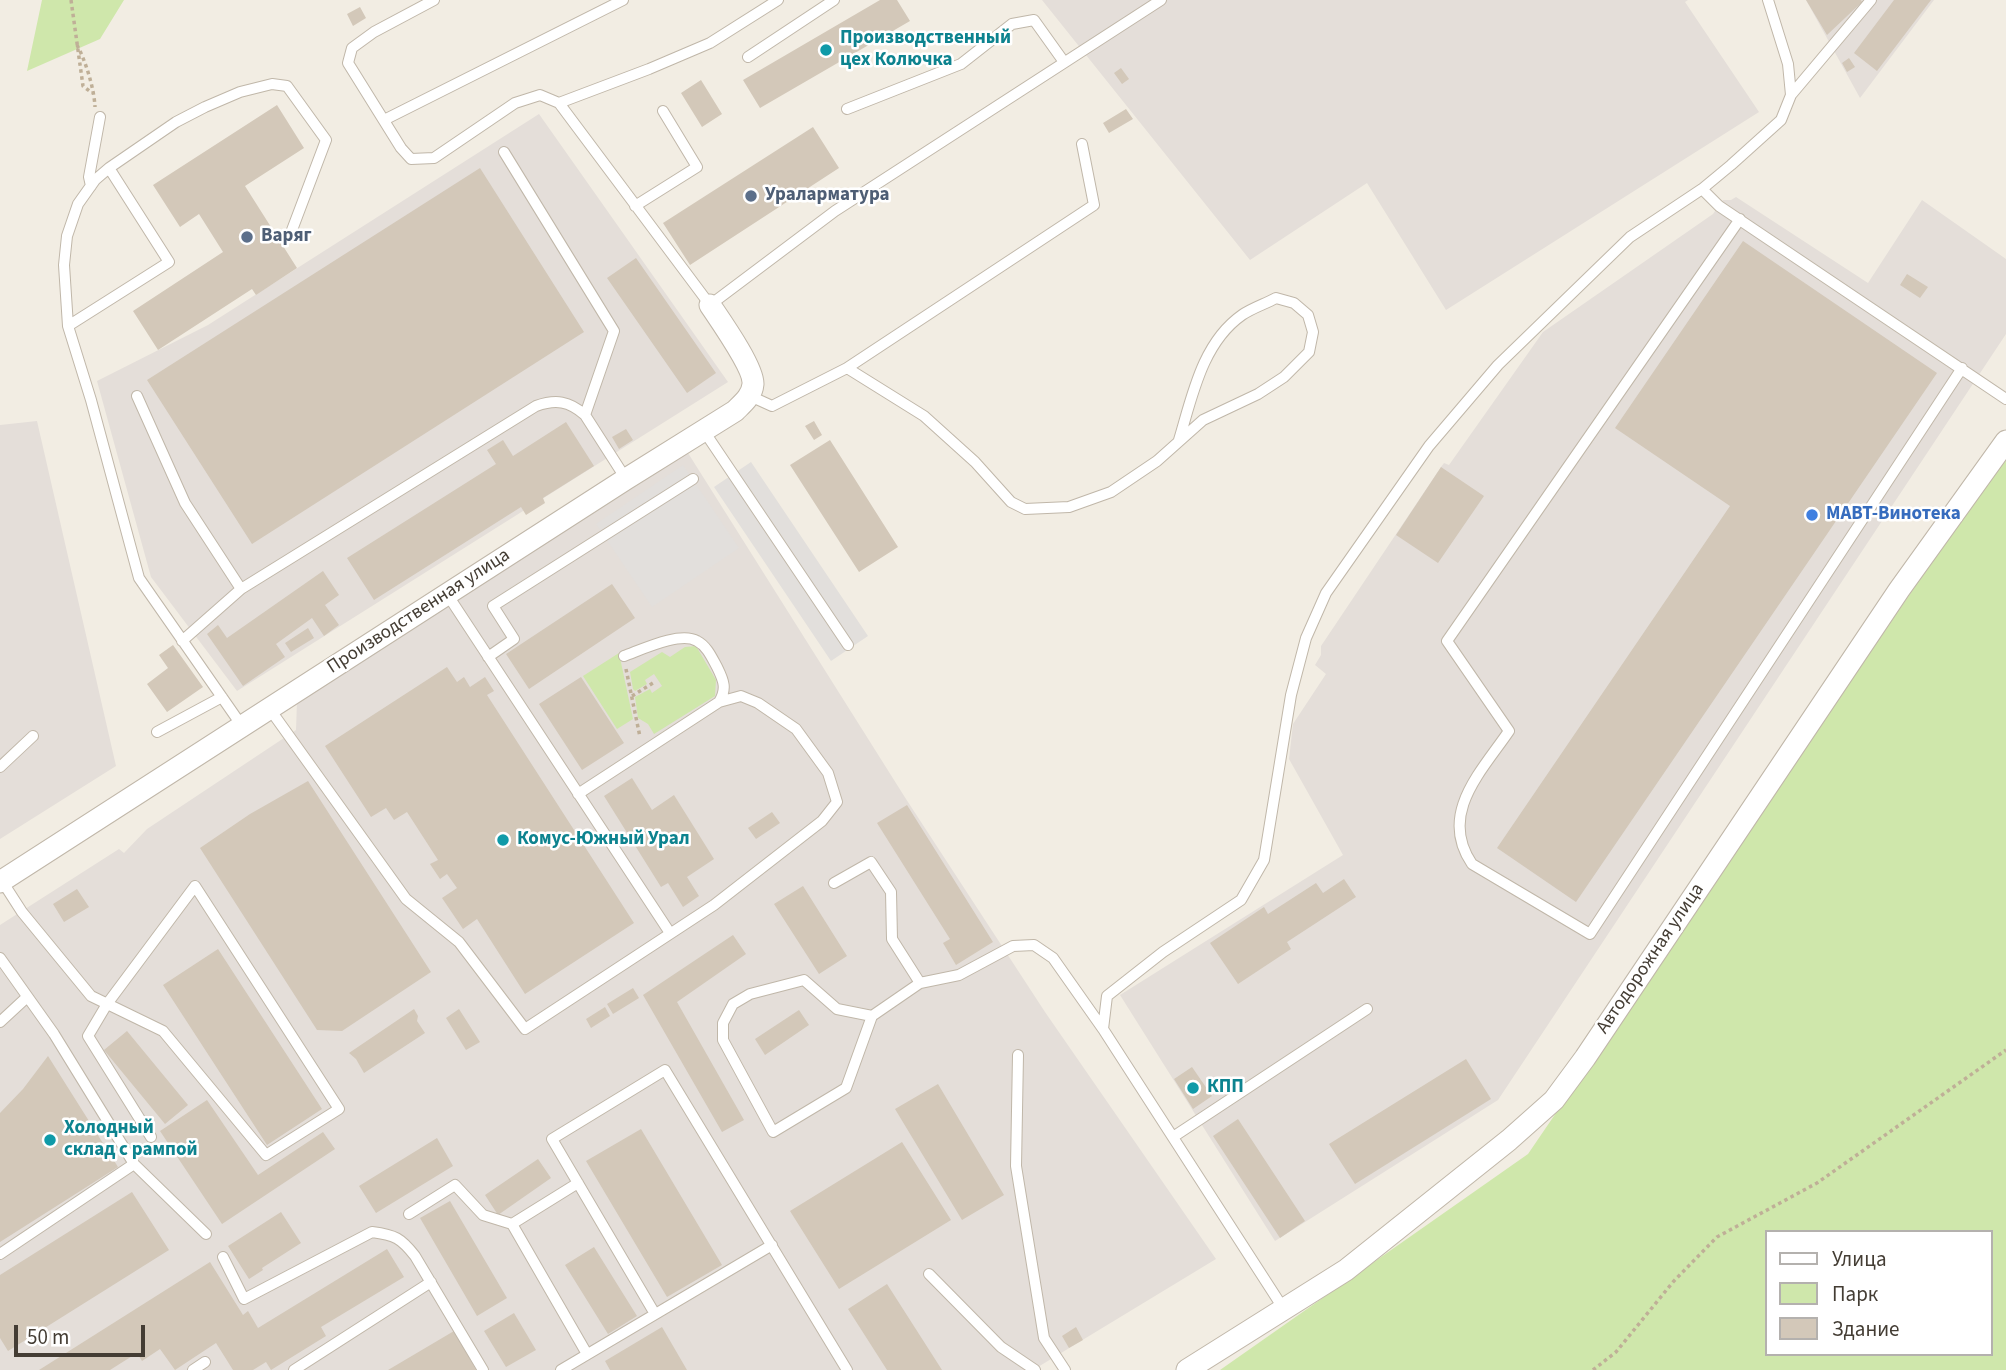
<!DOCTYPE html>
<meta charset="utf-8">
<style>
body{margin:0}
#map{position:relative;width:2006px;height:1370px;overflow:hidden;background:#f2ede3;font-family:"Source Sans 3",sans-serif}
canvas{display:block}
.legend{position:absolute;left:1765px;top:1230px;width:228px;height:126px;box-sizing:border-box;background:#fff;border:2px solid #b4b1ae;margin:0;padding:9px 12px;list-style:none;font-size:21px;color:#443d34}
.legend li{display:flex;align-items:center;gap:14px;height:35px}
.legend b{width:35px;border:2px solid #b4b1ae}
.scale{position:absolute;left:14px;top:1325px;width:131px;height:32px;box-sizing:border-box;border:4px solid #443d34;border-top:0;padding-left:9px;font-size:21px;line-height:24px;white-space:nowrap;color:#443d34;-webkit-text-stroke:5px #fff;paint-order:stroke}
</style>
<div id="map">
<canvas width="2006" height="1370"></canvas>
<ul class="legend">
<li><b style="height:9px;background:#fff"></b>Улица</li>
<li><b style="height:19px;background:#cfe7ab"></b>Парк</li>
<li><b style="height:19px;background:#d3c8b9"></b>Здание</li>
</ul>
<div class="scale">50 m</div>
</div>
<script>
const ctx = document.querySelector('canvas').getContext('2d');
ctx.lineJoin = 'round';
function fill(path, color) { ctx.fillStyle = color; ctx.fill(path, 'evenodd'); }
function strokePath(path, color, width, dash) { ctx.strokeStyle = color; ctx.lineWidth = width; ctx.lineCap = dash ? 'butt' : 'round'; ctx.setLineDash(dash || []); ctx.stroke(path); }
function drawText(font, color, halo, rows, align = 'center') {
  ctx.font = font + ' "Source Sans 3",sans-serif'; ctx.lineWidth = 5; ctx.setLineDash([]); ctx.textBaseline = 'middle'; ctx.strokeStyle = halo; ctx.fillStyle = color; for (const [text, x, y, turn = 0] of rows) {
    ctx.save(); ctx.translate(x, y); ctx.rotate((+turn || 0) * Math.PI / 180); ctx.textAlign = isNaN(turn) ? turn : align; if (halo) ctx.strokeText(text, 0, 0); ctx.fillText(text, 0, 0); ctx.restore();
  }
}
const industrial = new Path2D(`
 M1042,0H1688L1685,2L1759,112L1446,310L1367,183L1250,260Z
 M1806,0H1934L1860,98Z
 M539,114L728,382L237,691L151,577L97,381L208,325Z
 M1736,197L1868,283L1922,200L2006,259V334L1498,1100L1275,1241L1120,995L1343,855L1289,759L1293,724L1326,674L1315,665L1321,655V646L1441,467L1444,463L1449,465L1543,332L1713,214L1723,200H1731Z
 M37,421L116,766L0,839V425Z
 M688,453L906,799L1045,1012L1216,1259L1033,1370H0V925L119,849L124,853L147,829L296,730L297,701Z`);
const green = new Path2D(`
 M42,0H124L100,39L27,71Z
 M2006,453V1370H1220L1528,1154ZM1766,1232H1990V1354H1766Z
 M696,646L716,680L715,696L654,734L648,724L638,718L635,697L650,689L652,693L662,686L654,674L645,680L647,684L635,691L633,689L630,672L662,652L670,657L685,647Z
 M619,653L633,719L617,729L583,676Z`);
const parking = new Path2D(`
 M751,462L868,636L831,661L714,487Z
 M683,465L739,548L652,607L596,524Z`);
const building = new Path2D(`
 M880,0H897L910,21L760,108L743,80Z
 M1806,0H1861L1862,2L1827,35Z
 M1894,0H1931L1877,71L1854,53Z
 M360,7L366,18L353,26L347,14Z
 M1849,58L1855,67L1847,72L1842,63Z
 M1121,68L1129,79L1122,84L1114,73Z
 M701,80L722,114L702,127L681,93Z
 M277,105L304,148L245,186L297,268L256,295L252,289L158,350L133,311L223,252L199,214L180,227L153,185Z
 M1126,109L1133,119L1109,133L1103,123Z
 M813,127L839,168L690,265L663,223Z
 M480,168L584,332L252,544L147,380Z
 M1743,241L1937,373L1576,902L1497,848L1730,506L1615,428Z
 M636,258L716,373L687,393L607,278Z
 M1907,274L1928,287L1920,298L1900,285Z
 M814,421L822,435L814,440L805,426Z
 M566,422L594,466L543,498L545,503L526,515L521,507L374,600L347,558L496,464L487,450L503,440L513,456Z
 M626,429L633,440L619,449L612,437Z
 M830,440L898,547L859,572L790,465Z
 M1441,467L1484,496L1438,563L1396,535Z
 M323,571L339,595L325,605L339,625L324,636L312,618L276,644L285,657L243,686L207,634L218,625L227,638Z
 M612,584L635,618L529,689L506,654Z
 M308,628L314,638L291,652L285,643Z
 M173,645L203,687L167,712L147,684L168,668L159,655Z
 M447,667L457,682L464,677L470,687L485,677L494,691L487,695L634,923L525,994L477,919L463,929L442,898L457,888L447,874L440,879L430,864L438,860L407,812L394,820L386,808L371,817L325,746Z
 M581,677L624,743L582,770L539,704Z
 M632,778L652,810L674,795L714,859L687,877L699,896L683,907L668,883L661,887L604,796Z
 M308,781L431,972L342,1031L317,1030L200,848L250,814Z
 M907,805L993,942L956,965L943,943L950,939L877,823Z
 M772,812L780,823L756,839L748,828Z
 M1344,879L1356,897L1287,942L1291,949L1238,984L1210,943L1264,907L1268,914L1316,883L1323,893Z
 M803,886L847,956L819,974L774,904Z
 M77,889L89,907L64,922L53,904Z
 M733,935L746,954L677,1002L744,1120L722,1132L643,995Z
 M218,949L322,1109L267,1145L163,985Z
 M633,988L639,998L613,1014L607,1004Z
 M605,1007L610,1016L591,1028L586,1019Z
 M414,1009L418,1016L417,1021L425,1033L364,1073L356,1059L349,1053Z
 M459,1009L480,1042L466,1050L446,1018Z
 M799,1010L809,1025L765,1055L755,1039Z
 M127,1031L188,1105L165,1124L104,1050Z
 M48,1056L118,1167L0,1242V1113L23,1089Z
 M1466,1059L1491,1099L1355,1184L1329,1144Z
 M1192,1067L1212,1096L1193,1109L1174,1079Z
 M938,1084L1004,1195L962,1220L895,1109Z
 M207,1100L258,1175L323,1132L335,1149L222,1224L160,1131Z
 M1238,1119L1305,1221L1280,1238L1213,1136Z
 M641,1129L722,1265L667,1297L586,1161Z
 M437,1138L453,1166L376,1213L359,1186Z
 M902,1142L951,1220L839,1289L790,1211Z
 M538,1159L551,1178L498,1215L485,1195Z
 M132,1192L169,1250L8,1351L0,1338V1275Z
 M450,1201L507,1298L477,1316L420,1218Z
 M281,1212L301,1243L262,1268L263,1270L249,1279L228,1246Z
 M594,1247L637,1316L608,1334L565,1265Z
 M387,1249L404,1277L321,1327L326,1336L271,1370L266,1362L253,1370H233L216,1343L175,1370L160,1349L142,1361L137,1353L110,1370H39L210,1262L243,1315L248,1311L258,1328Z
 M887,1284L942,1370H887L848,1309Z
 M514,1313L536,1350L506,1367L484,1331Z
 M662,1327L687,1370H610L605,1361Z
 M1076,1327L1083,1340L1069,1348L1062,1336Z
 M454,1331L476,1370H388Z`);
const path = new Path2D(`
 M71,0L83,86L92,93
 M77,45C86,62 94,88 95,107
 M626,669L640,737
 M632,696L653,683
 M1593,1370L1616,1352L1673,1282L1717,1237L1817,1183L2006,1050`);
const lane = new Path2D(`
 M434,0L374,32L352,48L348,63L401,148L411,159L434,158L515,103L540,95L559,103L710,305L835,211L1161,0
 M748,57L834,0
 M1791,95L1871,0
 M559,103L649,69L710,43L778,0
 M847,109L961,64L1012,24L1034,20L1064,62
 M384,120L623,0
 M504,152L614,331L585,415
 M91,186L89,177L100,117
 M1702,189L1719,206L2006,399
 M635,206L697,167L663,111
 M1740,219L1447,641L1509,731C1481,772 1438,814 1472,864L1590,934L1962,368
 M68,326L169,262L109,168
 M847,368L1094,205L1082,144
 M137,396L185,503L241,589L536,406C556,399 569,401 585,415L626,479
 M750,396L772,406L847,368L924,416L975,462L1011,502L1025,509L1069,507L1111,492L1157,461L1203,420L1258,394L1284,377L1309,352L1313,332L1308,315L1294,303L1276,298C1265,304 1252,308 1242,315C1202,343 1192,397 1179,440
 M704,431L848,645
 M447,594L670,933
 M182,641L241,589
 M624,656C641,650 680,631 697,641C707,646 712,658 717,667C724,681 727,689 719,702
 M488,657L514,639L493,606L693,479
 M269,708L406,899L459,942L525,1029L714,905L822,821L837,802L828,773L796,729L758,703L741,696L719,702L578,794
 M242,726L139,578L91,400L68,326L64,265L67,236L78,204L95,180L109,168L176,122L205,107L240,92L272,84L287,86L326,140L292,230
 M157,732L222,697
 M0,767L33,736
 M2,881L22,912L91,996L163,1031L266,1155L339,1109L195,886L107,1004L88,1036L151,1137
 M834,883L871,862L891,892L892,939L920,983
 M0,958L54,1034L134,1164L206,1234
 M872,1016L846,1088L773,1132L723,1040V1023L733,1004L750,994L804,980L837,1009L872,1016L920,983L959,975L1013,946L1034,945L1053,958L1103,1029
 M0,1022L26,998
 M1018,1055L1016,1166L1044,1338L1065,1370
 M1173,1137L1367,1009
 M578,1183L512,1224L587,1354
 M409,1214L455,1185L483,1215L512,1224
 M0,1254L134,1164
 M223,1257L244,1299L372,1232C395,1235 401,1238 415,1256L483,1370
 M929,1274L1001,1347L1035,1370
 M1285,1311L1103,1029L1107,996L1163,952L1241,900L1264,860L1291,695L1306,638L1326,593L1429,446L1498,365L1630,237L1702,189L1731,165L1781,120L1791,95L1788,64L1768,0
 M655,1314L552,1139L665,1070L847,1370
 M193,1370L205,1362
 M294,1370L431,1282
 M561,1370L772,1245`);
const street = new Path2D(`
 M0,882L626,479L735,411C743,403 752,396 753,384C754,368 720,320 710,305
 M1187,1370L1346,1270L1509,1140L1554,1100L1585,1058L1899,590L2006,441`);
const markers = [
 [826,50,7,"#0f9aa8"],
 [751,196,7,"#5c6f8a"],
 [247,237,7,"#5c6f8a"],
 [1812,515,7,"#3f7fe0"],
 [503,840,7,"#0f9aa8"],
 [1193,1088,7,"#0f9aa8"],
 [50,1140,7,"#0f9aa8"]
];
const cultureNames = [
 ["Производственный",840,39],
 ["цех Колючка",840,61],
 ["Комус-Южный Урал",517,840],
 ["КПП",1207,1088],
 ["Холодный",64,1129],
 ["склад с рампой",64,1151]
];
const serviceNames = [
 ["Ураларматура",765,196],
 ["Варяг",261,237]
];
const shopNames = [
 ["МАВТ-Винотека",1826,515]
];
const streetNames = [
 ["Производственная улица",419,612,-33],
 ["Автодорожная улица",1651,959,-56]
];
fill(industrial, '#e4ded9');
fill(green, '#cfe7ab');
fill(parking, '#e2dfdc');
fill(building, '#d3c8b9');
strokePath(lane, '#c0b7a9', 12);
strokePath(street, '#c0b7a9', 23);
strokePath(path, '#bfaf97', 3.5, [3.5, 3.5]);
strokePath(lane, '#fff', 10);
strokePath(street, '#fff', 21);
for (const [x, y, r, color] of markers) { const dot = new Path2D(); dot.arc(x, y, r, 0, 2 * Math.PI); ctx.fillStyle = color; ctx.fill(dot); strokePath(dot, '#fff', 2.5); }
drawText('bold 19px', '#0d838f', '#fff', cultureNames, 'left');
drawText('bold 19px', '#4e5e75', '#fff', serviceNames, 'left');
drawText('bold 19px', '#366cbe', '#fff', shopNames, 'left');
drawText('19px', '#443d34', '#fff', streetNames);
</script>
